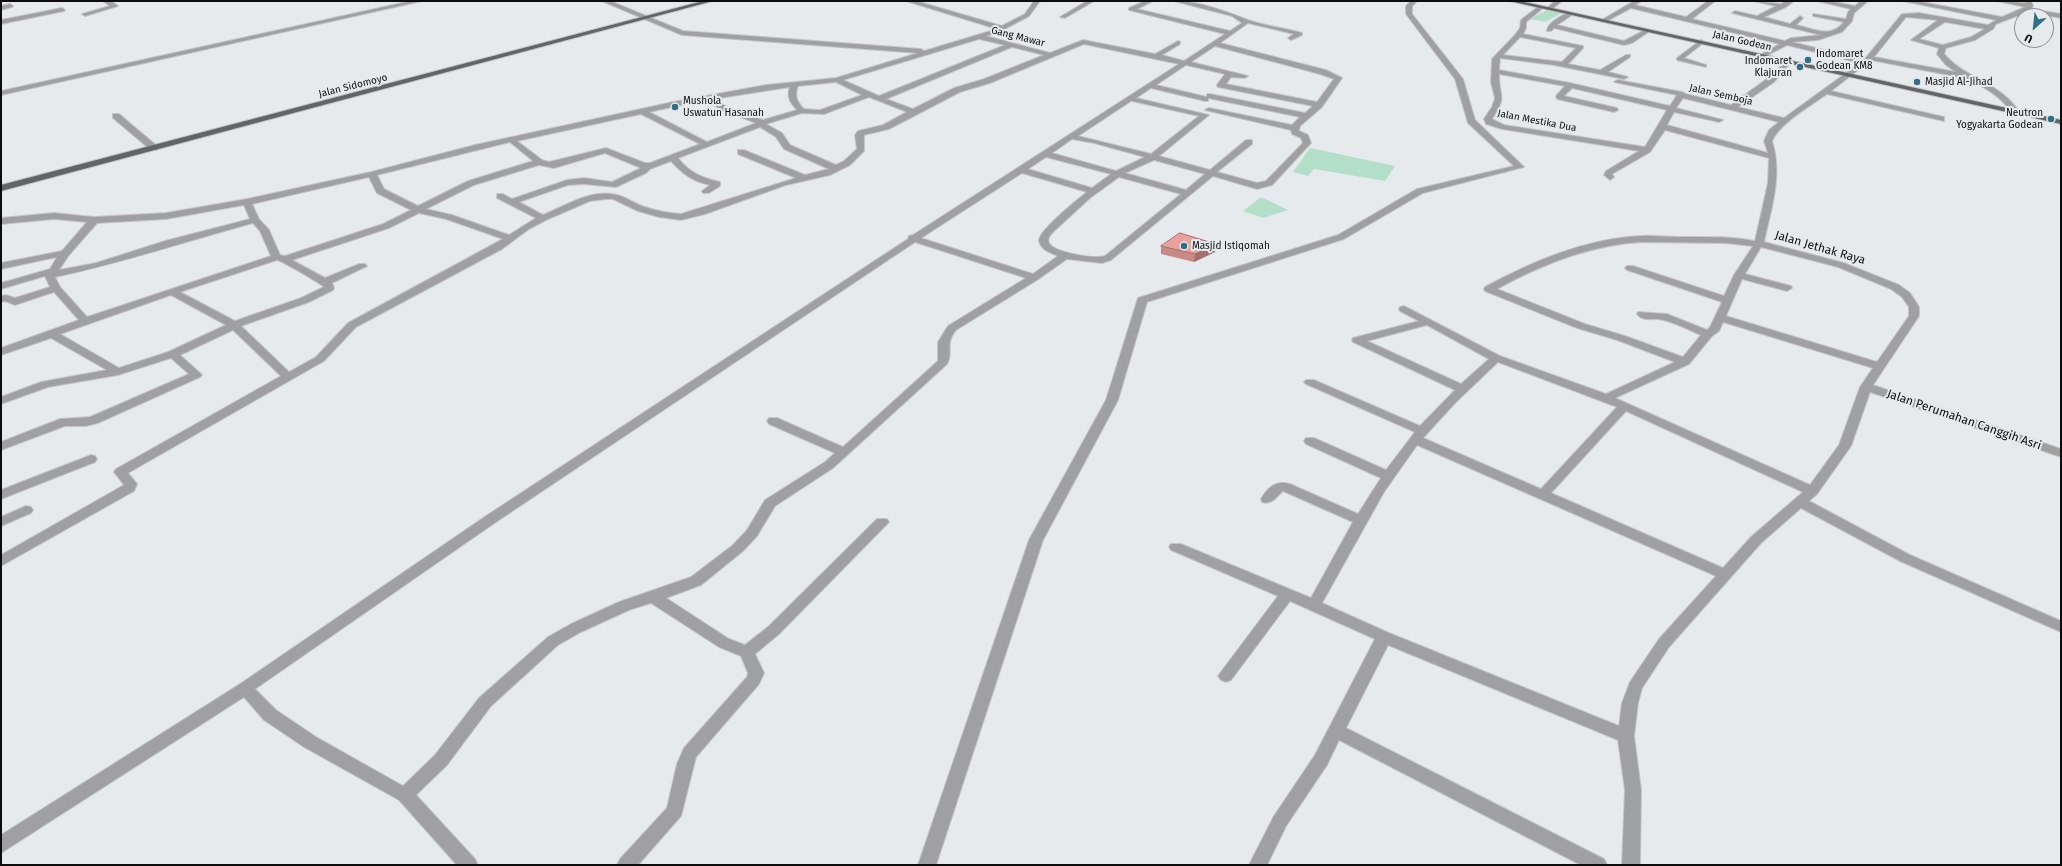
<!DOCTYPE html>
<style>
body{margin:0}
#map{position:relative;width:2062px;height:866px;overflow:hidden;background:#e7eaed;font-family:"Fira Sans",sans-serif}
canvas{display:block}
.frame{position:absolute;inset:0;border:2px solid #0c0c0d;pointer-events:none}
.north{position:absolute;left:2014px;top:8px;width:40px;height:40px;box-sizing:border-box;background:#e7eaed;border:1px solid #8f9193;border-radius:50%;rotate:207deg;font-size:11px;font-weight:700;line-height:16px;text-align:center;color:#0c0c0d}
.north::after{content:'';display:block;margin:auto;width:14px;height:18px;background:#306f84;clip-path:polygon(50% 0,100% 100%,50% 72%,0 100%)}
</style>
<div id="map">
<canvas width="2062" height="866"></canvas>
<div class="frame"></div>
<div class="north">U</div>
</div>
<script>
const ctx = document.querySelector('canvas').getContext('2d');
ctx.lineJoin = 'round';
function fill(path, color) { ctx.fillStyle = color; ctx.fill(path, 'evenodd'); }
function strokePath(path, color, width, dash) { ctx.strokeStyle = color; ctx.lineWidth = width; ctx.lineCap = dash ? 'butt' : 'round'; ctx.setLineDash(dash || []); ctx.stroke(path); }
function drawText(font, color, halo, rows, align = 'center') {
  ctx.font = font + ' "Fira Sans",sans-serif'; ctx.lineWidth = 4; ctx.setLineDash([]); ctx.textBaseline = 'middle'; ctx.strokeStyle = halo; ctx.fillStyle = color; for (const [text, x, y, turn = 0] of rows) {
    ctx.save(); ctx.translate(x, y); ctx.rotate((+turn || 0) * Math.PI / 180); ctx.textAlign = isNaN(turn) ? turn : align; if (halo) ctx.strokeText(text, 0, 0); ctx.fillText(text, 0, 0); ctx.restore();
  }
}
const green = new Path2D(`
 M1547,10L1561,13L1546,22L1529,19Z
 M1310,148L1395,166L1385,181L1314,169L1308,176L1293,172Z
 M1261,197L1288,210L1263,218L1243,211Z`);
const minor = new Path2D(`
 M103,1H111L118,6L85,16L82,14L110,6Z
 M411,1H422L1,95V91Z
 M602,1H610L683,31L921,49L924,51L997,29L906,1H916L1002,26L1025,14L1034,1H1040L1029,16L999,32L986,36L1050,53L1083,40L1155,54L1178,41L1180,42V44L1162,55L1184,61L1225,34L1129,10V8L1145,1H1153L1137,9L1230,31L1242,23L1232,16L1174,1C1199,1 1225,11 1248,20C1265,26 1285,28 1302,33V35L1291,40L1288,38L1294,34L1248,23L1220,43L1326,70L1342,78L1322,107L1300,126L1299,131L1308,135L1311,143L1272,185L1257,189L1213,176L1111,260L1102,263L1067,259L1037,280L956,330C944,345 954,352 947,364L833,468L775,506L757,536L743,551L701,585L666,598L729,639L745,645L769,626L877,519H887L889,522L779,634L755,654L764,673L759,684L696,757L681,816L638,865H617L620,859L667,808L677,764L684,748L747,677L748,673L741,656L719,647L651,603L629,610L581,632L558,645L491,706L447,765L416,795L475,859L478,865H457L399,800L304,747L264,720L244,697L1,853V835L240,684L486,516L908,239L909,236L913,235L1179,64L1084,44L990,83L960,92L889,129L864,135V151L850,165L830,175L786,185L705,214L681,220L659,217L638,211L613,199H606L590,201L546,220L529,229L502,249L356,327L324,361L128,473L137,484L134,491L1,566V555L124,485L114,472L116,469L281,376L233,330L180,355L200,373L202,375L200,377L98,423L86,426H65L1,450V442L60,419L90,417L189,374L171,358L118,375L48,387L1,404V397L41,382L107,370L51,338L1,355V348L79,320L54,292L15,305L5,301L1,302V296L6,295L15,298L50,287L45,276L1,289V283L50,269L57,257L1,269V263L62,251L87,222L54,219L1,224V218L54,213L94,217L166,213L247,199L371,172L475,145L673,102L766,85L836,78L918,53L682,35ZM979,39L1005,45L879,96L843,80ZM1215,46L1320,74L1334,79L1317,102L1226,84L1231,77L1244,78L1248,76L1191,62ZM1012,47L1044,55L984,79L954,88L913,109L886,99ZM1186,65L1225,74L1217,85L1218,87L1313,106L1305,113L1210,94H1207V97L1156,85ZM836,82L862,95L820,110L804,109C797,102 794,96 798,86ZM790,87C786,96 790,103 797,110L763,120L729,108L713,99ZM1151,88L1205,101H1208V98L1300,117L1292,125L1209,108L1205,110L1291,130L1292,134L1301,138L1303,143L1266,181L1257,183L1217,172L1252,144V140H1246L1210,170L1159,156L1209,115L1136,98ZM869,97L907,112L883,125L858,131L855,135L857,149L844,161L836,165L790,145L782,133L766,124L802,113L824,114ZM705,100L724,111L756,123L707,142L649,112ZM1131,101H1132L1199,116L1151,154L1078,136ZM641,114L700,144L650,163H645L606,148L549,162L542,160L517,141ZM760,127L776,137L784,149L829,169L805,175L744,150H738V154L796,178L681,214C669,213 657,211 645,207C635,204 626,197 617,195C592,188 565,206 543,215L519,202L568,185L584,184L616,187L646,173L650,169L671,161C684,175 692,181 710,185L702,191L703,193H709L720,186V182C702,178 690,173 678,158ZM1072,139L1094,143L1145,157L1116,171L1052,153ZM510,142L533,161L468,181L418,206L384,189L377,175ZM605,153L641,168L612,182L584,178L567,180L512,199L503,194H497V198L536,218L509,235L452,215L426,209L474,185L539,165L554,168ZM1046,157L1111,174L1092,188L1028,169ZM1154,160L1205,174L1186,190L1125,173ZM1022,173L1087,192C1078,199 1038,231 1039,241C1041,250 1051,253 1058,256L1033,274L921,238ZM369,177L377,193L411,210L383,224L285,256L280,255L269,230L259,219L252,204ZM1119,177L1181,194L1105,256C1095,259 1054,253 1049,243C1047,239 1050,235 1053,232L1090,198ZM244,205L250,219L165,241L96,263L59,270L69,255L97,223L166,219ZM419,213L446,219L503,239L348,323L316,357L289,372L241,326L309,302L333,290L334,288L332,283L367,266L365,264H359L325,278L292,260L389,228ZM253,223L260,231L271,256L87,317L60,287L55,277C122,263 187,241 253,223ZM915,242L1026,278L948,326L938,342V361L843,447L777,418H769L767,421L769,424L835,453L825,462L765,500L747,530L733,545L691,577L619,602L571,624L548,637L479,698L435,755L403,786L316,737L276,710L255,689L496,522ZM277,260C282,261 320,283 324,287L301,298L235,321L180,292ZM171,295L226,325L168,352L119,368L60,334Z
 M1087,1H1094L1065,18L1060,17Z
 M1411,1H1417L1412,6V14L1463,79L1475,120L1524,167L1423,193L1344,239L1147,302L1118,400L1043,540L936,865H918L1029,540L1106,400L1138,298L1338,235L1417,189L1514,166L1468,123L1455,79L1406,14V6Z
 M1555,1H1562L1551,10H1547V8Z
 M1634,1L1640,2L1635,5L1686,17L1708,1H1715L1692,19L1785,41L1791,38L1821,35L1732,13L1735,11L1757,16L1776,6L1753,1L1781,4L1786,1H1794L1786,7L1764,17L1790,24L1800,16L1803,18L1796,25C1815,29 1830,39 1844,22L1813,16V14L1846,19L1848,12L1851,9L1817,1H1829L1855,6L1861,1H1868L1854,13L1852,21L1842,32L1818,40L1792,42L1864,60L1902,14L1919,13L1988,25L1996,20L1903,1H1916L2002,17L2025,7L1997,1L2026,3L2025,1H2031L2033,6L2031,9L2061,14V18L2027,12L1996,24L1993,29L1975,40L1946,48L1944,54C1968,81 1998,80 2020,113L2019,115H2013C2000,94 1983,87 1962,76L1959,77L1871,60L1831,91L1944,117V121L1827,94C1810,106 1780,123 1772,141C1783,175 1771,209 1764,242L1844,263L1899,285L1910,293L1919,307V316L1873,385L2061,449V457L1870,392L1851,446L1817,494L1809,501L1910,555L2061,621V632L1900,561L1801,508L1761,543L1669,647L1642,688L1638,703L1634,736L1641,790L1640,865H1622L1625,790L1618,740L1388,645L1346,728L1604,859L1607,865H1581L1339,740L1327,765L1286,826L1267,865H1249L1274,816L1315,755L1375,639L1290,601L1231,680L1226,682L1221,680L1218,676L1278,596L1171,550L1169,547L1171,544H1181L1311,598L1353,522L1283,491C1276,497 1272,505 1262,502L1261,499C1268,487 1276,480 1290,484L1358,514L1381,478L1306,444L1304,441L1306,438H1314L1386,470L1415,432L1306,384L1304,382L1306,380H1314L1420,426L1455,390L1353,342L1352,340L1353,338L1419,321L1400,311L1399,309L1400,307L1404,306L1500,356L1606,394L1675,362L1617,340L1577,328L1485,291L1484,289L1485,287C1533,261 1585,239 1640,236C1653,235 1666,237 1679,237C1705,237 1730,236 1755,241L1768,183L1769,158L1665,130L1650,152L1612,174L1614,177L1610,180L1604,175L1606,171L1639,151L1502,129L1486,124L1484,119L1492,107L1495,98L1491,82L1492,59L1515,35L1520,28L1521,20L1539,6H1543V8L1526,22V28L1523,34L1583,46V48L1568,64L1600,70L1626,55H1630V57L1608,72L1628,77L1624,79L1554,65L1500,58L1499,70L1570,83L1670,106L1677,95L1614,82L1618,80L1682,92L1686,94L1731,105L1768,78L1788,60L1791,62L1774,82L1738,107L1784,118L1860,63L1787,45L1762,58L1759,56L1760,55L1780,44L1631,8L1605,22L1600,21ZM1906,17L1938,20L1911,40L1939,48L1937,54L1946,65L1956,72L1874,57ZM1945,22L1985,29L1971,37L1943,45L1919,39ZM1520,37L1576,48L1562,62L1503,55ZM1499,74L1565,86L1556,96L1557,99L1614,112L1618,110L1617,108L1564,96L1572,88L1667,110L1645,147L1504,125L1492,119C1508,95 1499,99 1499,74ZM1683,98L1779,122L1769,130L1764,141L1768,153L1667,125L1674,112L1719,122L1723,120L1676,108ZM1642,242L1726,243L1753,246L1734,275L1724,296L1633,266H1627L1625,268L1627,270L1722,302L1710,327L1707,330L1667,314L1638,312L1637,314C1644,323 1654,317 1663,320C1676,323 1689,330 1701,335L1683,357L1625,336L1585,324L1497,289C1542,264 1591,245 1642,242ZM1761,247L1838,267L1891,289L1902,297L1909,307V316L1877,362L1726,316L1742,279L1787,291L1792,288L1791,286L1745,274ZM1723,322L1873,368L1860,387L1839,445L1810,485L1615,398L1689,364L1712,336L1719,331ZM1427,325L1489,359L1461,384L1367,341ZM1498,362L1617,407L1541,489L1423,438L1456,402ZM1626,411L1803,492L1751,537L1723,568L1551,493ZM1417,445L1716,576L1659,639L1630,682L1622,703L1619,726L1389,633L1322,603L1384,492Z
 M10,4L13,6L12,7L1,10V6Z
 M62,8L65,10L64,11L1,24V20Z
 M1570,12L1573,14L1572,15L1557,25L1624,41L1645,30L1650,31L1632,43L1624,45L1554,28L1551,31H1547C1547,23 1562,15 1570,12Z
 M1701,40L1703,41V43L1684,58L1706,65V67L1677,60V58Z
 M113,114H119L157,146V150H151L113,118Z
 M91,455L95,456L97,459L95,462L1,499V490Z
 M26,506L31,507L33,510L31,513L1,526V517Z`);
const major = new Path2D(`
 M703,1H713L1,191V185Z
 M1509,1H1520L2061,120V124Z`);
const wall = new Path2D(`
 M1161,246L1215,252L1194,262L1161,254Z`);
const shadedWall = new Path2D(`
 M1216,244L1215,252L1194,262L1195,254Z`);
const building = new Path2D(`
 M1180,233L1216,244L1195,254L1161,246Z`);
const markers = [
 [1808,60,4,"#306f84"],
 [1800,67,4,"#306f84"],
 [1917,82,4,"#306f84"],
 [675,107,4,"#306f84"],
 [2051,119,4,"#306f84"],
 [1184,246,4,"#306f84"]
];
const farStreetnames = [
 ["Gang Mawar",1018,37,14],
 ["Jalan Godean",1742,41,13],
 ["Jalan Sidomoyo",353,86,-14],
 ["Jalan Semboja",1721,95,13],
 ["Jalan Mestika Dua",1537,121,11]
];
const farPoinames = [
 ["Indomaret",1816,54],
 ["Godean KM8",1816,66],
 ["Indomaret",1792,61,"right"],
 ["Klajuran",1792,73,"right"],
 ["Masjid Al-Jihad",1925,82],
 ["Mushola",683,101],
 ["Uswatun Hasanah",683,113],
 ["Neutron",2043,113,"right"],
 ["Yogyakarta Godean",2043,125,"right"],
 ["Masjid Istiqomah",1192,246]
];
const streetNames = [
 ["Jalan Jethak Raya",1820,248,16],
 ["Jalan Perumahan Canggih Asri",1964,420,19]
];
fill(green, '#b3dfc8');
strokePath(minor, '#c4c6c9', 2);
strokePath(major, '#c4c6c9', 2);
fill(minor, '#a0a0a2');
fill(major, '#636466');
fill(wall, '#c88a87');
fill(shadedWall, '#a2716e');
fill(building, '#e8a19d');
strokePath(building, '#a2716e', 1);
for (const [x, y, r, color] of markers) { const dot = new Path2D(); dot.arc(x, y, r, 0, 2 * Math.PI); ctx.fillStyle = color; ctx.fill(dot); strokePath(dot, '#e7eaed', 1.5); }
drawText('10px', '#0c0c0d', '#e7eaed', farStreetnames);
drawText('10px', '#0c0c0d', '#e7eaed', farPoinames, 'left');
drawText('12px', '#0c0c0d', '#e7eaed', streetNames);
</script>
